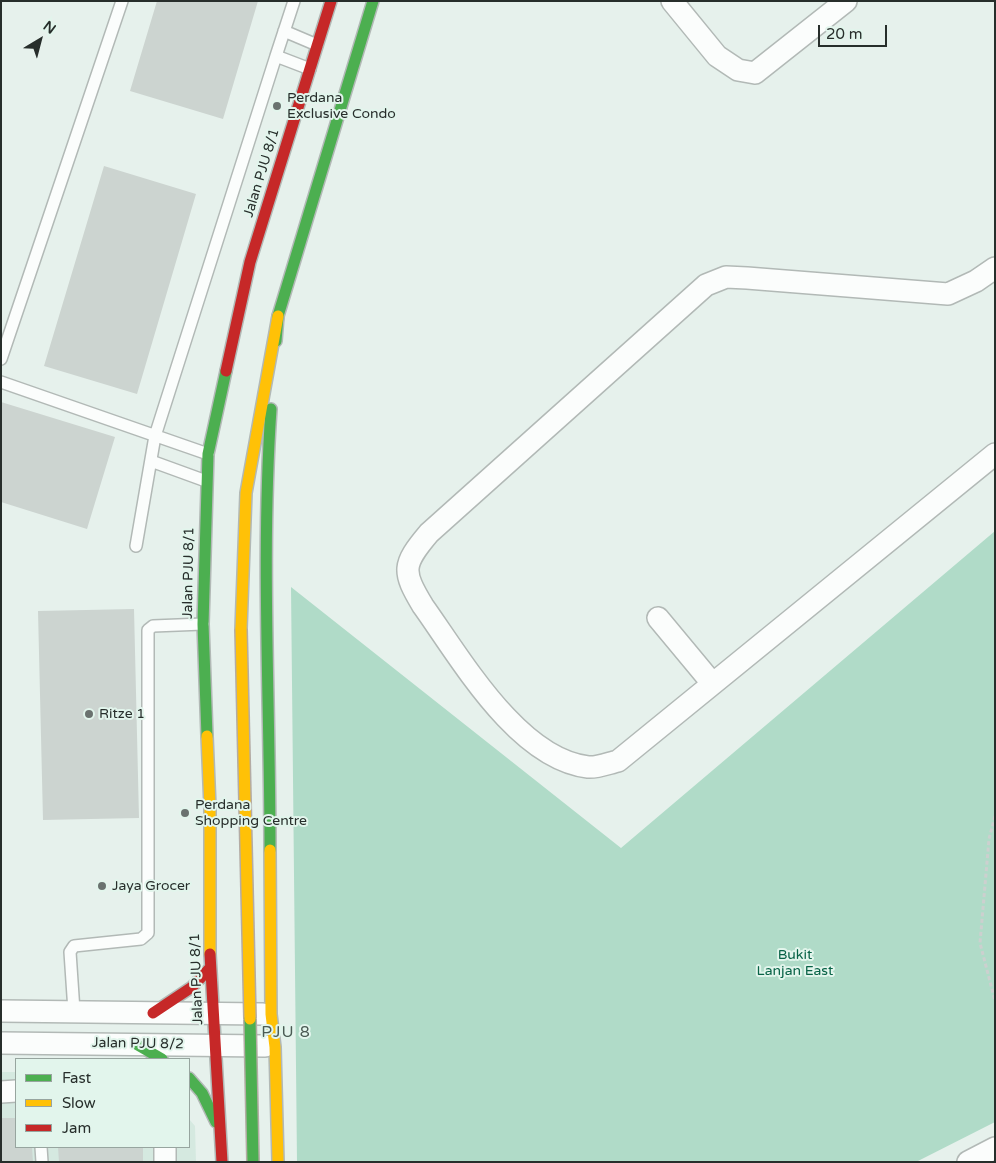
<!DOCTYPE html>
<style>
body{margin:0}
#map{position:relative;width:996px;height:1163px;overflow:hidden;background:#e6f1ec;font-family:"Varela Round",sans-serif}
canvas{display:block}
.frame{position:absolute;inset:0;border:2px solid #272e2b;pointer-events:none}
.legend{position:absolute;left:15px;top:1058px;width:175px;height:90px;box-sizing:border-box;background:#e2f5ec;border:1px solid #97a59f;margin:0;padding:6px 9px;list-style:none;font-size:15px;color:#272e2b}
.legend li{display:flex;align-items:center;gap:10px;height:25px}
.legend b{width:25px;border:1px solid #97a59f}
.north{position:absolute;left:15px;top:15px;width:50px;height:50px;-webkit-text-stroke:4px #e2f5ec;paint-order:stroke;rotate:37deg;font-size:14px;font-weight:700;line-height:20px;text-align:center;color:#272e2b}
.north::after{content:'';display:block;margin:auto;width:18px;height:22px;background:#272e2b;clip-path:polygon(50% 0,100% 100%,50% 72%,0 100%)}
.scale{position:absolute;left:818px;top:25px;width:69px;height:22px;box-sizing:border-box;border:2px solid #272e2b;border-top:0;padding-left:6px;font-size:15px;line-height:18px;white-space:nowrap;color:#272e2b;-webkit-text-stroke:4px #e2f5ec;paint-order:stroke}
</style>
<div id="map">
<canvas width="996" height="1163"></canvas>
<div class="frame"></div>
<ul class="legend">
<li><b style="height:6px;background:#4caf50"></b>Fast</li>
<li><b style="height:6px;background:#ffc107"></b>Slow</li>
<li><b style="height:6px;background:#c62828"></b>Jam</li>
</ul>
<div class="north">N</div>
<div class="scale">20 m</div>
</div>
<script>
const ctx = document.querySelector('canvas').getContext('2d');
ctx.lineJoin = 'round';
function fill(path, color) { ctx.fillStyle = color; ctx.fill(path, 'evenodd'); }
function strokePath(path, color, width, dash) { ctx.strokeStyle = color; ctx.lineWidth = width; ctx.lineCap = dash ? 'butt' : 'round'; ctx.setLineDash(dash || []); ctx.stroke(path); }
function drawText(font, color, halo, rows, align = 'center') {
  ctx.font = font + ' "Varela Round",sans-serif'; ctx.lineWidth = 4; ctx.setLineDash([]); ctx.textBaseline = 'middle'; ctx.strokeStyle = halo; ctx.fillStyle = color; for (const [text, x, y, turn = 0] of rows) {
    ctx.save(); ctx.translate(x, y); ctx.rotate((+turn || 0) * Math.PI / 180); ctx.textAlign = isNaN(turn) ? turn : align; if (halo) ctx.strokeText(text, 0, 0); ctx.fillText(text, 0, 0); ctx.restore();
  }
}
const built = new Path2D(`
 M1,1072H16V1147H189V1119L195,1126L196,1162H1Z`);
const forest = new Path2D(`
 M995,531V1122L916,1162H297L291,587L621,848Z`);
const building = new Path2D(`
 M157,1H258L223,119L130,91Z
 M104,166L196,194L137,394L44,366Z
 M1,402L115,437L87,529L1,502Z
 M134,609L139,818L43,820L38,611Z
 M1,1118H16V1147H32L33,1162H1Z
 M58,1147H143V1162H59Z`);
const path = new Path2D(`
 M995,816L989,839L980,943L995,1001`);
const lane = new Path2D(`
 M284,31L317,45
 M276,56L294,1
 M1,359L122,1
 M1,382L208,454
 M151,461L206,481
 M136,546L155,436L276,56L310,69
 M74,1011L70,952L74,946L141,939L148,933V630L153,626L203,624
 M41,1147L42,1162`);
const street = new Path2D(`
 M672,1L717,56L738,70L755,73L846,1
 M995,268L976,281L948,294L747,278L726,277L706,285L429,533C402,565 402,571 423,606C461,659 518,759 588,767C597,768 609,763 618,761L995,454
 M658,618L712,683
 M1,1011L263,1014
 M1,1043L265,1046
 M1,1092L16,1091
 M165,1147V1162
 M968,1162L995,1148`);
const fast = new Path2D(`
 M276,341L278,316L373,1
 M207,736L203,624L208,454L226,371
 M270,850C270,702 261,556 271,409
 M136,1044L162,1059
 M189,1078L202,1093L216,1122`);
const slow = new Path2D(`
 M241,629L246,493L278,316
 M207,736L210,807V954
 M270,850L271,1014L275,1047L278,1162`);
const jam = new Path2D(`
 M226,371L250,262L331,1
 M210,954L222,1162
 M153,1013L192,987L210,968`);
const fastBridge = new Path2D(`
 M250,1019L253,1162`);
const slowBridge = new Path2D(`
 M241,629L250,1019`);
const markers = [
 [277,106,5,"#6a726f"],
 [89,714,5,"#6a726f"],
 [185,813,5,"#6a726f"],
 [102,886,5,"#6a726f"]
];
const poiNames = [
 ["Perdana",287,98],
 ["Exclusive Condo",287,114],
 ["Ritze 1",99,714],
 ["Perdana",195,805],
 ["Shopping Centre",195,821],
 ["Jaya Grocer",112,886]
];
const streetNames = [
 ["Jalan PJU 8/1",262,173,-73],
 ["Jalan PJU 8/1",189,573,-89],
 ["Jalan PJU 8/1",197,979,-92],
 ["Jalan PJU 8/2",138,1044,1]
];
const parkNames = [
 ["Bukit",795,955],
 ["Lanjan East",795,971]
];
const quarterNames = [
 ["PJU 8",286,1033]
];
fill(built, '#d5e9e0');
fill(forest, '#b0dbc8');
fill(building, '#ccd4d0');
strokePath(lane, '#b2b9b6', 14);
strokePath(street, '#b2b9b6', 24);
strokePath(fast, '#b2b9b6', 14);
strokePath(slow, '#b2b9b6', 14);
strokePath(jam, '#b2b9b6', 14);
strokePath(path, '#ccd0cf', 3, [4, 2.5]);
strokePath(lane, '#fbfdfc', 11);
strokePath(street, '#fbfdfc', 21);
strokePath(fast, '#4caf50', 11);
strokePath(slow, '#ffc107', 11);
strokePath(jam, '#c62828', 11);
strokePath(fastBridge, '#b4aca5', 14, []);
strokePath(slowBridge, '#b4aca5', 14, []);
strokePath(fastBridge, '#4caf50', 11);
strokePath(slowBridge, '#ffc107', 11);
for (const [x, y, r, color] of markers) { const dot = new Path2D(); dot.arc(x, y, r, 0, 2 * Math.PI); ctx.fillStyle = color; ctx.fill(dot); strokePath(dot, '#e2f5ec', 2); }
drawText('14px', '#272e2b', '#e2f5ec', poiNames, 'left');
drawText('14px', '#272e2b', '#e2f5ec', streetNames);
drawText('14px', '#086347', '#e2f5ec', parkNames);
ctx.letterSpacing = '1px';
drawText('16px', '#4b5b54', '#e2f5ec', quarterNames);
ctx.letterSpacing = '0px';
</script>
